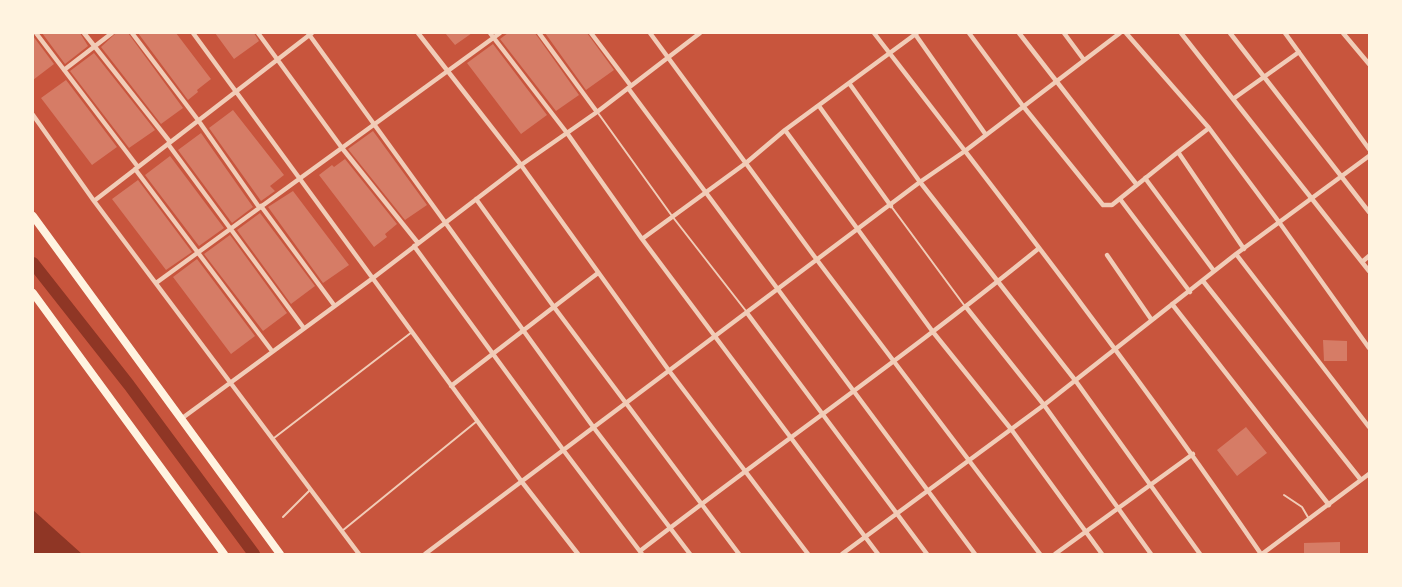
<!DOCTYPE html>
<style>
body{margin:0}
#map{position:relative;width:1402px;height:587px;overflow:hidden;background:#c8553d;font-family:"Times New Roman",serif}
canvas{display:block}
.frame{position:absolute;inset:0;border:34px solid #fff3e0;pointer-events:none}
</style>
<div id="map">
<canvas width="1402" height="587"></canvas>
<div class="frame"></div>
</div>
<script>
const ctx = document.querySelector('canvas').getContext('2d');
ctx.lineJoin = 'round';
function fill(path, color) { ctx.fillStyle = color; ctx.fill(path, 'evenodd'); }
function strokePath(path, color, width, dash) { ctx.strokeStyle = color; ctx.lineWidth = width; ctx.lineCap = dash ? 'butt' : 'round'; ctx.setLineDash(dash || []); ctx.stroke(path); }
const water = new Path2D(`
 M33,510L82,554H33Z`);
const canal = new Path2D(`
 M33,263L129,385L254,554`);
const building = new Path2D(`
 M42,33H80L88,46L65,64Z
 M116,33H128L183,108L161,124L101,47Z
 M138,33H176L211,79L197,90L198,92L188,100Z
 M215,33H254L259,41L234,59Z
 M445,33H472L455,45Z
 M508,33H535L579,95L556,111L500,39Z
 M545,33H587L614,70L586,90Z
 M33,36L54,64L33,80Z
 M493,44L547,115L521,134L467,63Z
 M94,53L155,130L129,148L70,71Z
 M66,80L117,147L92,165L41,98Z
 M233,110L284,175L270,186L275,191L261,201L209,128Z
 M373,131L427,205L405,220L348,149Z
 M201,133L253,207L232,223L178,150Z
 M170,156L224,228L199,246L145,175Z
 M345,159L397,224L385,234L387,237L374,247L319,175L332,165L334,167Z
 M138,180L192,252L166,270L112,199Z
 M293,191L349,265L323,283L268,207Z
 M260,213L315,286L291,304L237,230Z
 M230,235L287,313L263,331L204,254Z
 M197,259L255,336L231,354L173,277Z
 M1323,340L1347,341V361H1324Z
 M1246,427L1267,453L1237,476L1217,450Z
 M1340,542V554H1304V543Z`);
const service = new Path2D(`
 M598,113L672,216L746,311
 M891,206L964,305
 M274,438L412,332
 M1284,495L1302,507L1309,519
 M283,517L311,489
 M342,531L477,421`);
const minor = new Path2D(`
 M36,33L138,167
 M84,33L170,142
 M132,33L198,120L259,207
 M193,33L522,482L578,554
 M258,33L342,148L418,243
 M308,33L594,428L690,554
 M418,33L521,165L670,372L808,554
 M490,33L567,133L642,239L878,554
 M539,33L597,112
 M591,33L631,86
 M650,33L817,260L1040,554
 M874,33C1006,204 1139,375 1261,554
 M969,33L1023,106L1103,205H1112L1178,152
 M1019,33L1137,185
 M1064,33L1084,60
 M1126,33L1209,128L1279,222L1369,348
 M1181,33L1233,99
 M1230,33L1369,212
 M1285,33L1369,149
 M1343,33L1369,64
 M915,34L986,135
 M1299,52L1233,99L1369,271
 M64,70L112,33
 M849,83L920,182L1075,380L1200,554
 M628,88L975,554
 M819,106L891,206
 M33,115L94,201L359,554
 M1209,128L1178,152L1244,249
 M785,130L933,332L1011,429L1102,554
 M168,144L303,327
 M135,169L272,351
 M1145,178L1214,271
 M476,199L554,307L739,554
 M1120,199L1190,292
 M94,201L312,33
 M261,206L334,305
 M642,239L746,163L785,130L917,33
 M414,246L564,451L642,554
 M1236,254L1369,427
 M1107,255L1151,319
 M1362,262L1369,256
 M1203,281L1361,480
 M156,283L500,33
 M1172,304L1329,505
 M966,307L1044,405L1151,554
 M747,313L927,554
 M451,386L598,273
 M181,419L373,278L521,165L597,112L700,33
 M640,551C772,449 909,354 1038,249
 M425,554L920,182L965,151L1120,33
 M842,554L1044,405L1236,254L1369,156
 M1055,554L1193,454
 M1262,554L1369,474`);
const primary = new Path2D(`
 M33,216L280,554
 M33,293L224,554`);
fill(water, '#8f3625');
strokePath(canal, '#8f3625', 12);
fill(building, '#d67c66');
strokePath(service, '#f1ccb7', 2);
strokePath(minor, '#f1ccb7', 4.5);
strokePath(primary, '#fff3e0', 8);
</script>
